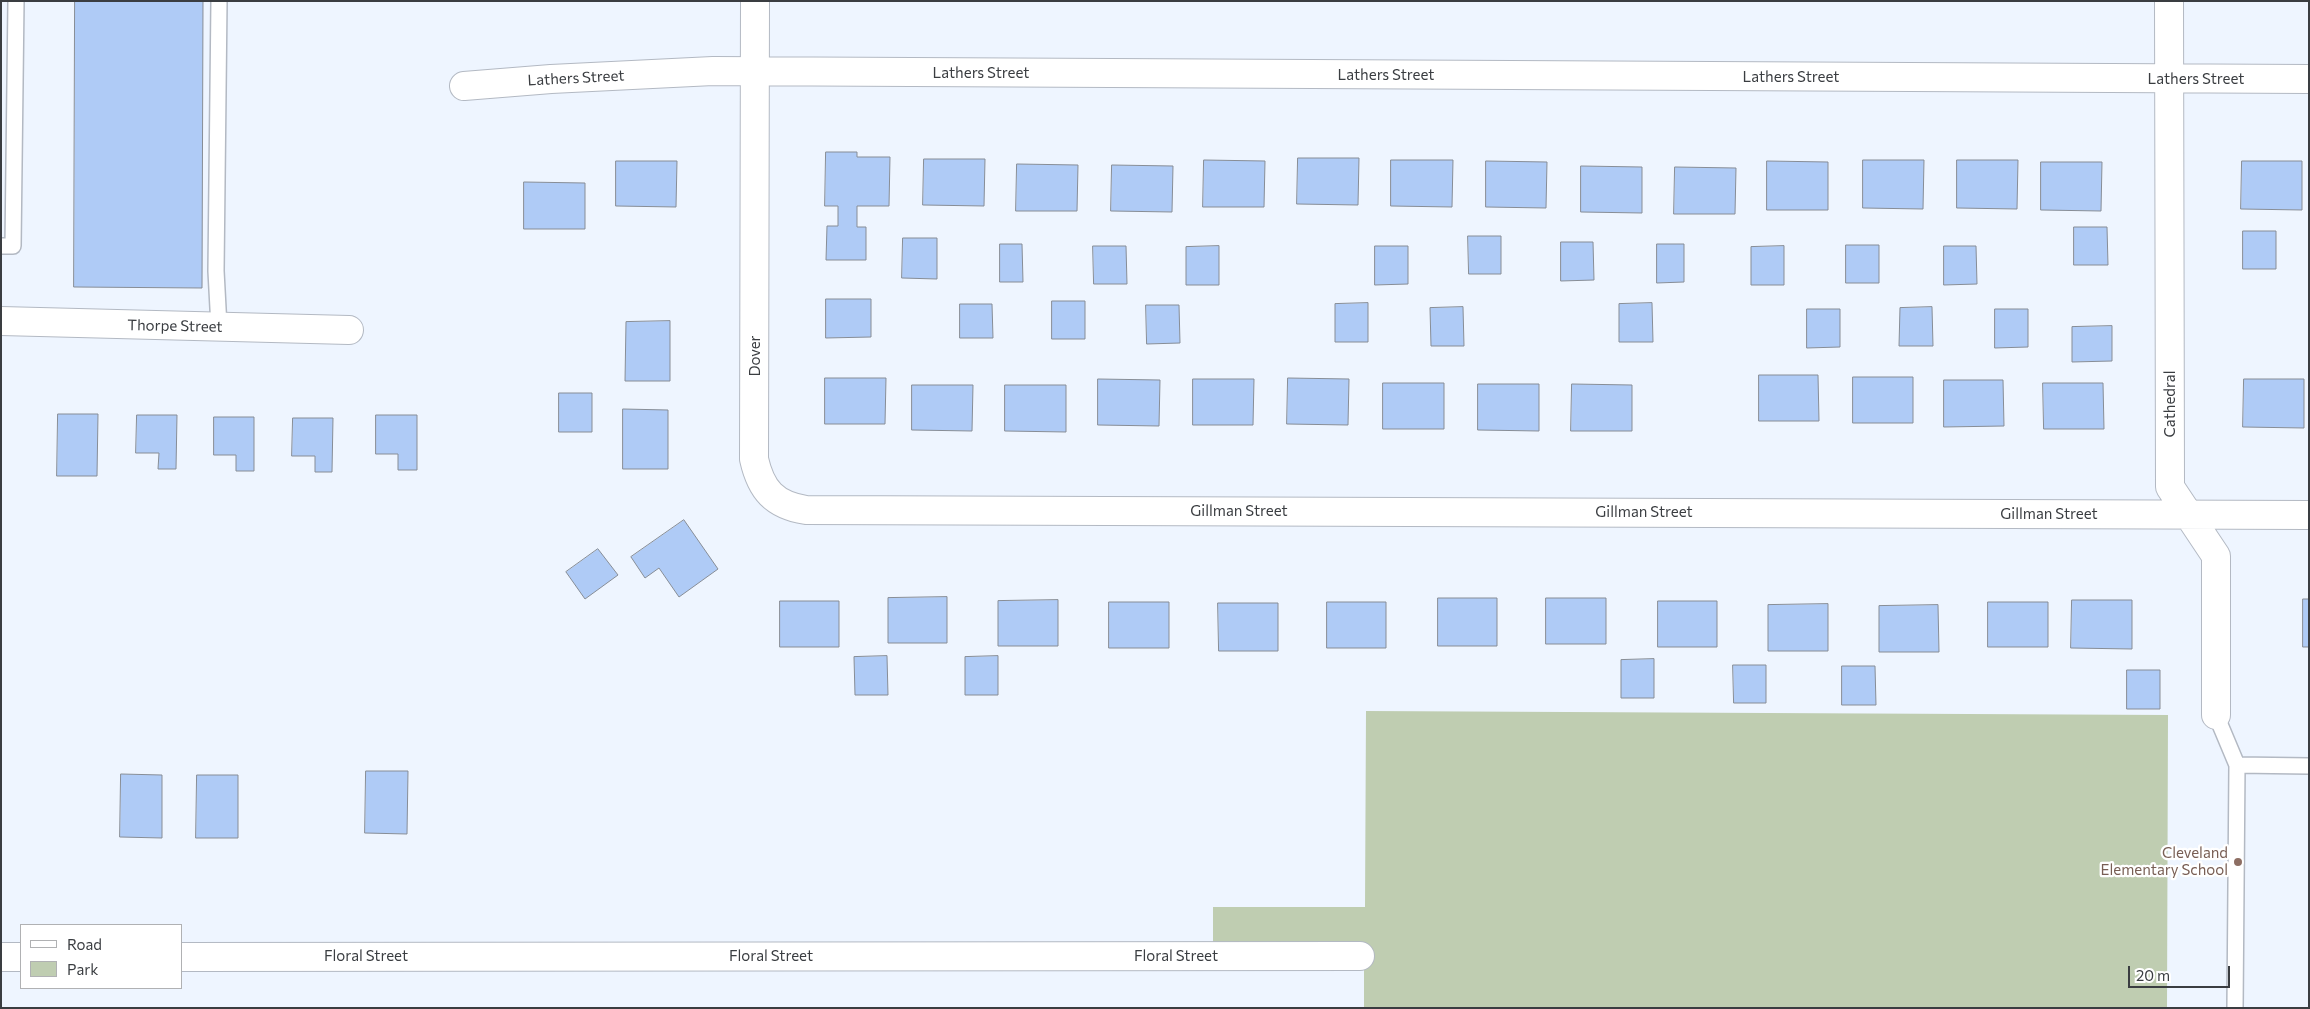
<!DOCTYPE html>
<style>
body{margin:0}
#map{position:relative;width:2310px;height:1009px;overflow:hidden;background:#eef5ff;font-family:Commissioner,sans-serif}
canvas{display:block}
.frame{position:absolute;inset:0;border:2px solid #3a3d41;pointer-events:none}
.legend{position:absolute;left:20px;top:924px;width:162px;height:65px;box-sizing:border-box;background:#fff;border:1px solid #b0b1b3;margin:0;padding:6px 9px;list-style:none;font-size:15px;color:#3a3d41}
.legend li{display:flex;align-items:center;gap:10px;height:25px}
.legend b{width:25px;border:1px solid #b0b1b3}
.scale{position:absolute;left:2128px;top:966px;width:102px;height:22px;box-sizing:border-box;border:2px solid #3a3d41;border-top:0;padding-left:6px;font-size:15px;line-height:18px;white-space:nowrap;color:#3a3d41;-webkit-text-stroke:4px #fff;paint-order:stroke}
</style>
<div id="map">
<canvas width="2310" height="1009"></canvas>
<div class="frame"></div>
<ul class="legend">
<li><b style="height:6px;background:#fff"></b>Road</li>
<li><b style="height:14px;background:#bfcdb1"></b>Park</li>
</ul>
<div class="scale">20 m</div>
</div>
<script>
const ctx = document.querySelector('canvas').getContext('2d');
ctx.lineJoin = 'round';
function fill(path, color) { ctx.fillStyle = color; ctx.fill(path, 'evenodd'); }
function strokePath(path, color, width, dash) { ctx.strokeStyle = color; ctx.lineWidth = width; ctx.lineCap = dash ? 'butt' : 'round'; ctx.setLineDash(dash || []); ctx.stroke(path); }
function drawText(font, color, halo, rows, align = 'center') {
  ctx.font = font + ' Commissioner,sans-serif'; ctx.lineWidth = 4.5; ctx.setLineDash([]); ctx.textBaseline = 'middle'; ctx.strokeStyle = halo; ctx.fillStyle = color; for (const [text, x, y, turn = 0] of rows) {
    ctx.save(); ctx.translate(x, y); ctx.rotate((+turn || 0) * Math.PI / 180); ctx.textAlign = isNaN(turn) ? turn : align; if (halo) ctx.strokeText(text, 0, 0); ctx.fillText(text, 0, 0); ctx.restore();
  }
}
const green = new Path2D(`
 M1366,711L2168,715L2167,1008H1364V956L1213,955V907H1365Z`);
const building = new Path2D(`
 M75,1H203L202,288L74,287Z
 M826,152H857V157H890L889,206H857V227H866V260H826L827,226H838V206H825Z
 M1298,158H1359L1358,205L1297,204Z
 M924,159H985L984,206L923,205Z
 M1204,160L1265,161L1264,207H1203Z
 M1391,160H1453L1452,207L1391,206Z
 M1863,160H1924L1923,209L1863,208Z
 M1957,160H2018L2017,209L1957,208Z
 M616,161H677L676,207L616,206Z
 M1486,161L1547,162L1546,208L1486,207Z
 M1767,161L1828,162V210H1767Z
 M2242,161H2302V210L2241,209Z
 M2041,162H2102L2101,211L2041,210Z
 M1017,164L1078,165L1077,211H1016Z
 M1112,165L1173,166L1172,212L1111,211Z
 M1581,166L1642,167V213L1581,212Z
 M1675,167L1736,168L1735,214H1674Z
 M524,182L585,183V229H524Z
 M2074,227H2107L2108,265H2074Z
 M2243,231H2276V269H2243Z
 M1468,236H1501V274H1469Z
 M903,238H937V279L902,278Z
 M1561,242H1593L1594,280L1561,281Z
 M1000,244H1022L1023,282H1000Z
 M1657,244H1684V282L1657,283Z
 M1846,245H1879V283H1846Z
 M1093,246H1126L1127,284H1094Z
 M1219,246V285H1186V247Z
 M1375,246H1408V284L1375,285Z
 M1784,246V285H1751V247Z
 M1944,246H1976L1977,284L1944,285Z
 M826,299H871V337L826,338Z
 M1052,301H1085V339H1052Z
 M1368,303V342H1335V304Z
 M1652,303L1653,342H1619V304Z
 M960,304H992L993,338H960Z
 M1146,305H1179L1180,343L1147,344Z
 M1463,307L1464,346H1431L1430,308Z
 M1932,307L1933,346H1899L1900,308Z
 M1807,309H1840V347L1807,348Z
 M1995,309H2028V347L1995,348Z
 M670,321V381H625L626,322Z
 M2112,326V361L2072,362V327Z
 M1759,375H1818L1819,421H1759Z
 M1853,377H1913V423H1853Z
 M825,378H886L885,424H825Z
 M1288,378L1349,379L1348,425L1287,424Z
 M1098,379L1160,380L1159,426L1098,425Z
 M1193,379H1254L1253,425H1193Z
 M2244,379H2304V428L2243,427Z
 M1944,380H2003L2004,426L1944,427Z
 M1383,383H1444V429H1383Z
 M2043,383H2103L2104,429H2044Z
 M1478,384H1539V431L1478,430Z
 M1572,384L1632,385V431H1571Z
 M912,385H973L972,431L912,430Z
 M1005,385H1066V432L1005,431Z
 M559,393H592V432H559Z
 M623,409L668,410V469H623Z
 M58,414H98L97,476H57Z
 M137,415H177L176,469H158L159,453H136Z
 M376,415H417V470H398V454H376Z
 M214,417H254V471H236V455H214Z
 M293,418H333L332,472H315V456H292Z
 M684,520L718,569L679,597L659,568L645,578L631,557Z
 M598,549L618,575L585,599L566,572Z
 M947,597V643H888V598Z
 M1438,598H1497V646H1438Z
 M1546,598H1606V644H1546Z
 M2303,599H2309V647H2303Z
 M1058,600V646H998V601Z
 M2072,600H2132V649L2071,648Z
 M780,601H839V647H780Z
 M1658,601H1717V647H1658Z
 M1109,602H1169V648H1109Z
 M1327,602H1386V648H1327Z
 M1988,602H2048V647H1988Z
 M1218,603H1278V651H1219Z
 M1828,604V651H1768V605Z
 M1938,605L1939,652H1879V606Z
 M887,656L888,695H855L854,657Z
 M998,656V695H965V657Z
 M1654,659V698H1621V660Z
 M1733,665H1766V703H1734Z
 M1842,666H1875L1876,705H1842Z
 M2127,670H2160V709H2127Z
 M366,771H408L407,834L365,833Z
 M121,774L162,775V838L120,837Z
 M197,775H238V838H196Z`);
const service = new Path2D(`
 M1,246H13L16,1
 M219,327L216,271L219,1
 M2216,715L2237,765L2235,1008
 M2237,765L2309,766`);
const minor = new Path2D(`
 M755,1L754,459C761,490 774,505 806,510L2309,515
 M2169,1L2170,487L2216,556V715
 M464,86L551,79L713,71L2309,79
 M1,321L349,330
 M1,957H21
 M181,957L1360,956`);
const markers = [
 [2238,862,5,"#8d6e63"]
];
const streetNames = [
 ["Lathers Street",981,73],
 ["Lathers Street",1386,75],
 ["Lathers Street",1791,77],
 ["Lathers Street",576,78,-3],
 ["Lathers Street",2196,79],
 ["Thorpe Street",175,326,1],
 ["Dover",755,356,-90],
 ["Cathedral",2170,404,-90],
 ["Gillman Street",1239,511],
 ["Gillman Street",1644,512],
 ["Gillman Street",2049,514],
 ["Floral Street",366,956],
 ["Floral Street",771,956],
 ["Floral Street",1176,956]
];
const educationNames = [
 ["Cleveland",2228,853],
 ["Elementary School",2228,870]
];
fill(green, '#bfcdb1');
fill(building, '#afcbf6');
strokePath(building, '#878d96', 1);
strokePath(service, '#b3b9c3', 18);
strokePath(minor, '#b3b9c3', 30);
strokePath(service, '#fff', 15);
strokePath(minor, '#fff', 28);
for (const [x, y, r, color] of markers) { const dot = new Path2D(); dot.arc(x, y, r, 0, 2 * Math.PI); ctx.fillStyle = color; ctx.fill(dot); strokePath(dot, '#fff', 2); }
drawText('15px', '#3a3d41', '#fff', streetNames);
drawText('15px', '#785e54', '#fff', educationNames, 'right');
</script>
